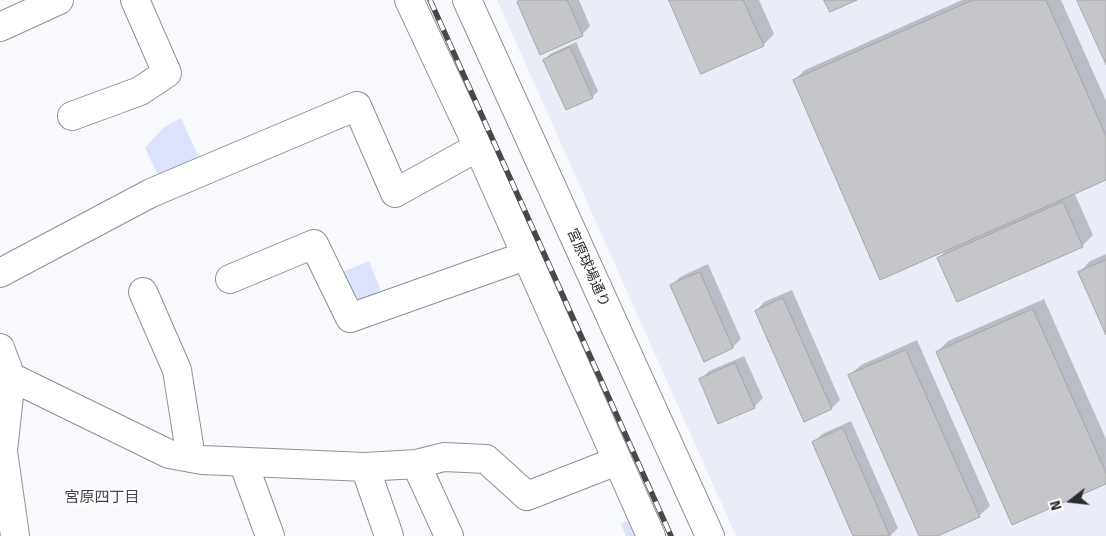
<!DOCTYPE html>
<meta charset="utf-8">
<style>
body{margin:0}
#map{position:relative;width:1106px;height:536px;overflow:hidden;background:#f8f9fd;font-family:"Fira Sans",sans-serif}
canvas{display:block}
.north{position:absolute;left:1046px;top:476px;width:50px;height:50px;-webkit-text-stroke:4px #fff;paint-order:stroke;rotate:254deg;font-size:14px;font-weight:700;line-height:20px;text-align:center;color:#2b2c2d}
.north::after{content:'';display:block;margin:auto;width:18px;height:22px;background:#2b2c2d;clip-path:polygon(50% 0,100% 100%,50% 72%,0 100%)}
</style>
<div id="map">
<canvas width="1106" height="536"></canvas>
<div class="north">N</div>
</div>
<script>
const ctx = document.querySelector('canvas').getContext('2d');
ctx.lineJoin = 'round';
function fill(path, color) { ctx.fillStyle = color; ctx.fill(path, 'evenodd'); }
function strokePath(path, color, width, dash) { ctx.strokeStyle = color; ctx.lineWidth = width; ctx.lineCap = dash ? 'butt' : 'round'; ctx.setLineDash(dash || []); ctx.stroke(path); }
function drawText(font, color, halo, rows, align = 'center') {
  ctx.font = font + ' "Fira Sans","Noto Sans JP",sans-serif'; ctx.lineWidth = 4; ctx.setLineDash([]); ctx.textBaseline = 'middle'; ctx.strokeStyle = halo; ctx.fillStyle = color; for (const [text, x, y, turn = 0] of rows) {
    ctx.save(); ctx.translate(x, y); ctx.rotate((+turn || 0) * Math.PI / 180); ctx.textAlign = isNaN(turn) ? turn : align; if (halo) ctx.strokeText(text, 0, 0); ctx.fillText(text, 0, 0); ctx.restore();
  }
}
const built = new Path2D(`
 M497,0H1106V536H736Z`);
const green = new Path2D(`
 M181,118L201,162L160,180L145,148L163,128Z
 M369,261L382,294L355,306L340,273Z
 M639,515L648,536H626L621,524Z`);
const shadow = new Path2D(`
 M520,0H579L590,26L582,35L518,2Z
 M670,0H759L774,34L763,45Z
 M962,0H1061L1106,101V178L1074,192L1093,235L1082,246L939,258L948,248L794,80L805,70Z
 M576,42L598,91L592,97L544,60L550,54Z
 M1106,254V332L1080,272L1090,261Z
 M708,264L741,339L733,347L705,360L672,285L680,277Z
 M792,290L840,400L832,408L756,311L764,302Z
 M1044,299L1106,439V482L937,352L948,341Z
 M917,340L990,506L979,516L935,536H921L850,375L861,365Z
 M744,356L763,398L754,407L700,380L709,371Z
 M851,421L898,528L890,536H854L813,443L822,434Z`);
const building = new Path2D(`
 M521,0H567L583,36L540,55L517,2Z
 M669,0H743L764,46L701,74Z
 M824,0H857L830,12Z
 M973,0H1046L1106,136V180L880,280L793,80Z
 M1077,0H1106V64Z
 M570,47L593,98L566,110L543,60Z
 M1063,202L1083,247L957,302L937,258Z
 M1106,260V335L1078,272Z
 M700,272L733,348L704,362L670,285Z
 M783,298L832,409L804,422L755,311Z
 M1033,309L1106,473V484L1012,525L936,352Z
 M906,350L980,517L938,536H919L848,375Z
 M735,363L755,408L718,424L699,379Z
 M843,428L890,536H853L812,442Z`);
const minor = new Path2D(`
 M409,0L478,147L651,536
 M467,0L710,536
 M0,27L59,0
 M72,116L140,91L167,73L135,0
 M0,273L151,193L357,106L395,193L478,147
 M230,279L314,244L350,318L525,256
 M143,292L177,370L191,458
 M0,348L11,377L3,451L15,536
 M11,377L169,454L202,460L365,467L416,464L444,457L486,459L527,496L617,461
 M243,462L270,536
 M416,464L449,536
 M365,467L389,536`);
const rail = new Path2D(`
 M430,0L671,536`);
const streetNames = [
 ["宮原球場通り",588,268,66]
];
const neighbourhoodNames = [
 ["宮原四丁目",102,498]
];
fill(built, '#eaedf8');
fill(green, '#dde3fd');
fill(shadow, '#0003');
fill(building, '#c5c6c9');
strokePath(building, '#a6a6aa', 1);
strokePath(minor, '#8f9093', 30);
strokePath(minor, '#fff', 28);
strokePath(rail, '#474849', 5.5);
strokePath(rail, '#fff', 4, [11]);
drawText('14px', '#2b2c2d', '#fff', streetNames);
drawText('15px', '#434447', '#fff', neighbourhoodNames);
</script>
